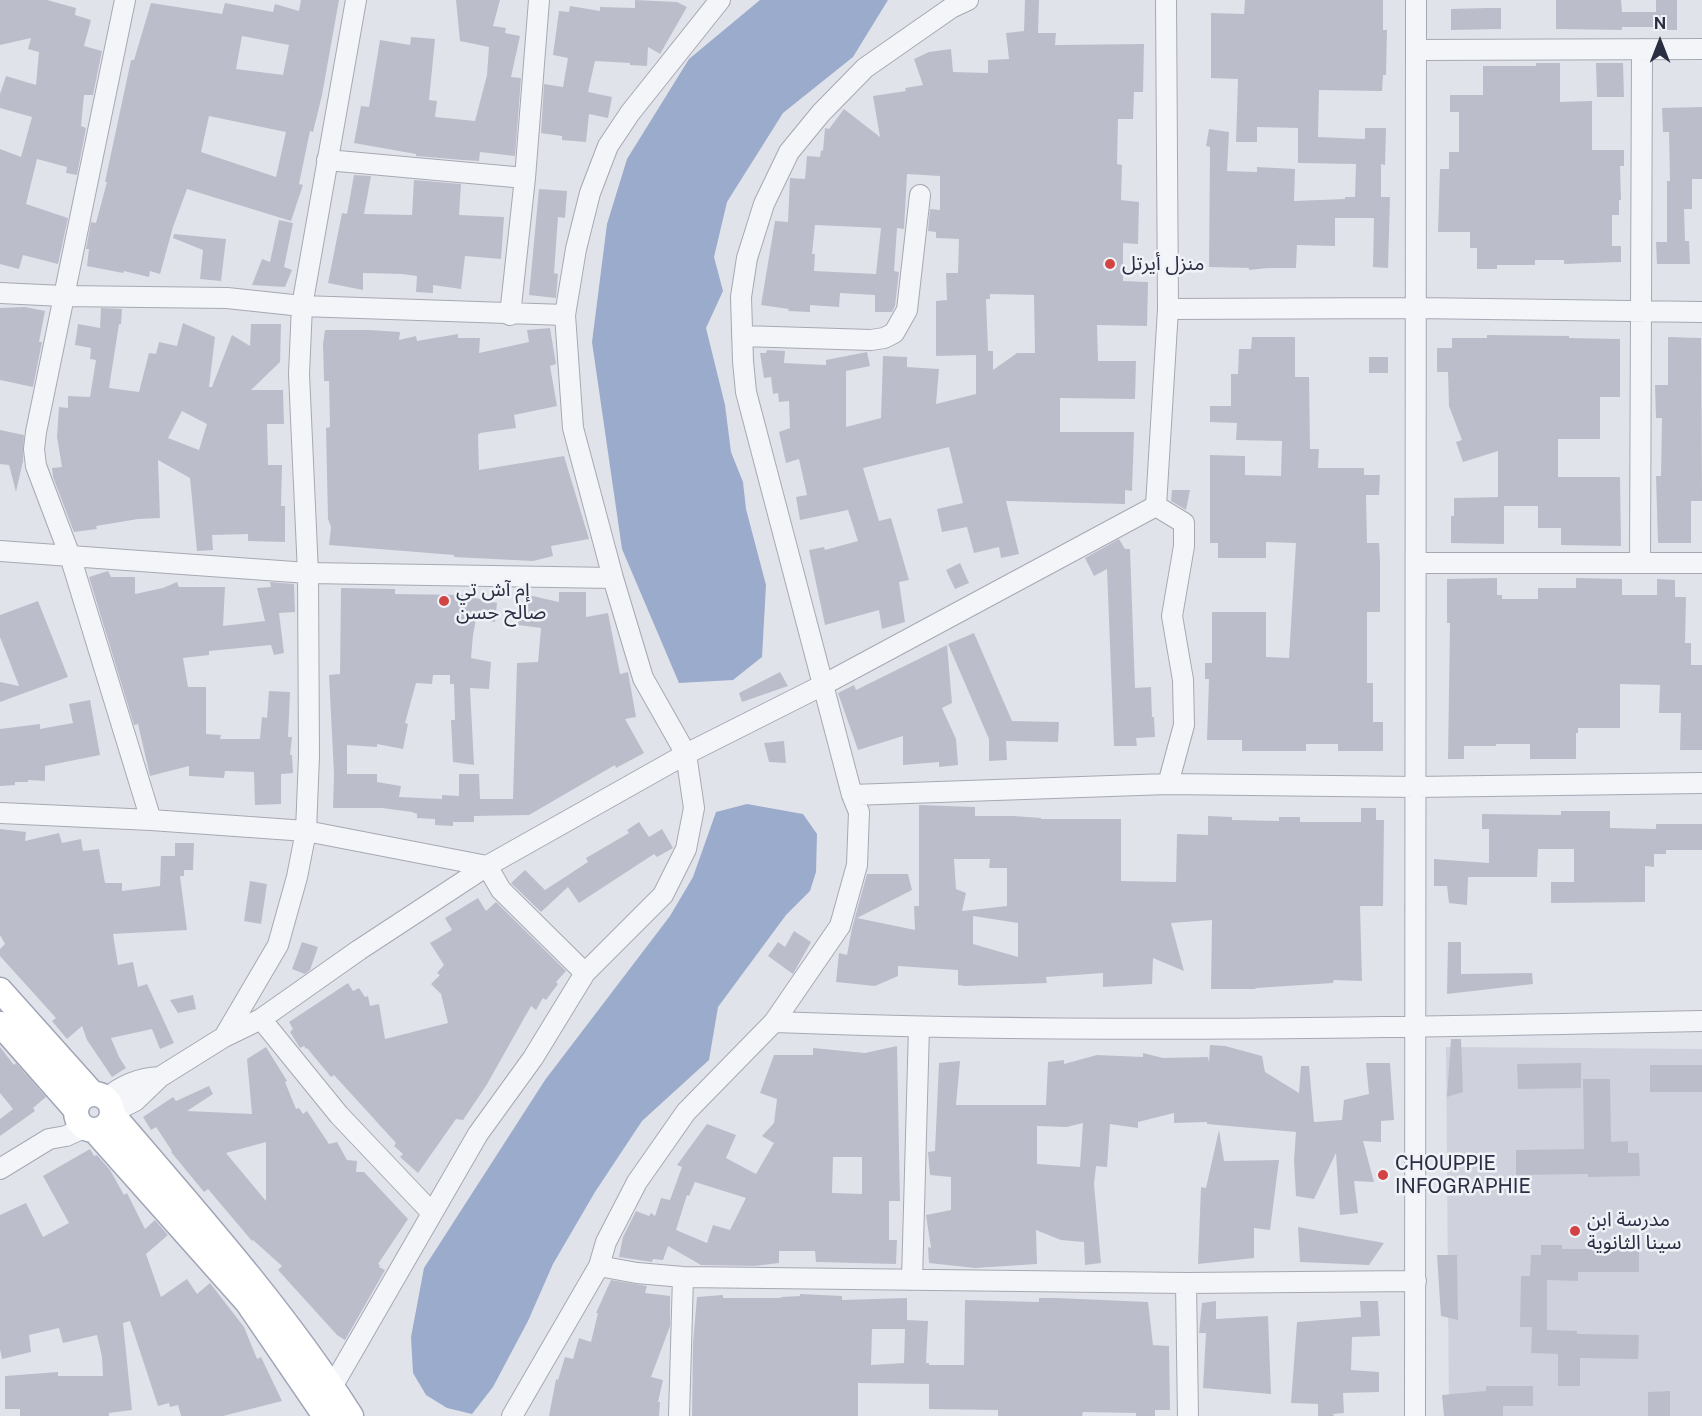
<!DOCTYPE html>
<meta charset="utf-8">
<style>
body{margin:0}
#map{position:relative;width:1702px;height:1416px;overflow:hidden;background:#e1e3ea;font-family:"Public Sans",sans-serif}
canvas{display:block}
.north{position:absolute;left:1630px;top:12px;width:60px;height:60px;-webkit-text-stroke:4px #f0f2f7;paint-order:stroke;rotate:0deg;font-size:16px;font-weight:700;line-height:24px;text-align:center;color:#292e42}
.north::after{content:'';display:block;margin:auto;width:21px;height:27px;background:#292e42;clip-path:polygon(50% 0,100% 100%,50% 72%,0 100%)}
</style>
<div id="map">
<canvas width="1702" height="1416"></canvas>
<div class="north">N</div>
</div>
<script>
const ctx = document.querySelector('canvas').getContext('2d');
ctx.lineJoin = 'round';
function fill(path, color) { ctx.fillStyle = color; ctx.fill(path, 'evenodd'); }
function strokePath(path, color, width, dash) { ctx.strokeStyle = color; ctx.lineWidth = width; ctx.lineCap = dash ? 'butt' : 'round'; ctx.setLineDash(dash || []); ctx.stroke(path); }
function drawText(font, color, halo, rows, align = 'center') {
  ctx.font = font + ' "Public Sans","Noto Sans Arabic",sans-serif'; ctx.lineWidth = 5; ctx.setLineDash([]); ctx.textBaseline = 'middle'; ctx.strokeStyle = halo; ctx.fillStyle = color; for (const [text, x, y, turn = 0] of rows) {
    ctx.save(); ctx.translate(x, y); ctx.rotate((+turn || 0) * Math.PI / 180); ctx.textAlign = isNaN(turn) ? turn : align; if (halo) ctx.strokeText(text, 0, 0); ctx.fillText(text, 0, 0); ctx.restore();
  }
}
const built = new Path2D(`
 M1446,1047L1702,1049V1416H1449Z`);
const water = new Path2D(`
 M760,0H888L853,57L783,113L727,202L714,257L723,291L706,328L725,405L731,452L743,482L746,509L766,585L762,657L733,680L679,683L622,549L592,342L607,224L627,159L689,59Z
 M747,804L803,814L817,834L816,872L810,891L786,915L718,1007L709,1060L642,1121L595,1192L553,1264L528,1321L493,1387L472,1414L447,1408L426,1395L413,1373L411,1337L424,1268L545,1080L670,916L693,877L716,812Z`);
const building = new Path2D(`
 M0,0H47L76,8L75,15L91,20L84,46L102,51L93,95H84L81,126L86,128L77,175L66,173L67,167L37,159L26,204L68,218L58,264L23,255L19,269L0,264V149L21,157L32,117L0,108V94L6,76L36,85L39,52L28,49L31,38L0,45Z
 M301,0H339L322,95L313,132L310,131L299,184L303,185L291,221L187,189L173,227L160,274L150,271L149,277L124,271L123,273L87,266L89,249H86L91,222L96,223L107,182H105L131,60H134L151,3L222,14L225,3L273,12L275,4L299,11ZM242,36L289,45L283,75L236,69ZM209,116L286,132L276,177L201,152Z
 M456,0H500L493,26L506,28L505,33L520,36L511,77L521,78L515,156L480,152L479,161L463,160L416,156V154L354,143L361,106L369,107L380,40L410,45L411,37L435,39L429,100L437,101L435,117L475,121L487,75L489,47L460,41Z
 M635,0L677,2L687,7L660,54L648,47L647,66L630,65V63L595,61L588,92L612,97L608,118L589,114L586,142L562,140V136L541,133L544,84L563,87L568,58L553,55L559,11L569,12L570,6L600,11V7L635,8Z
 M1025,0H1039L1038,33H1056L1055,45L1144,44L1143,92H1134L1133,119H1118L1117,164L1122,165L1121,200L1139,202L1138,244L1123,243V281L1148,282L1147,326L1097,325L1098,361H1136L1135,399L1060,398V432H1134L1132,491L1125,490V504L1006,501L1019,554L1001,558L999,547L974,553L967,527L942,532L937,509L963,503L949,447L863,468L879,521L891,518L909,580L899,582L905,622L882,629L879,610L825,625L809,550L824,547L825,550L858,541L848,510L800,520L796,497L807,495L799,459L786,463L779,432L790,428L789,401L779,402L778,393L773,394L771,377L764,378L760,353H766L767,350L785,351L784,363L826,365V360L867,352L870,366L846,371V427L881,418L883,356L907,357V367L939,369L936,404L976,394V355L936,356V301L947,300L946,273H958L959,239L936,238V232L928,231L930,209L940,210V176L907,174L904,229L897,228L894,271L899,272L895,306L892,312H875V295L840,293L839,307L810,305V312L788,311L789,309L761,305L775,221L788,222L790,178L805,179L807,156L820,157L821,150L823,151L825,128L829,129L844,109L880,137L873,96L906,91L905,88L923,85L914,59L929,52L951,49L953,72L988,73V60L1009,59L1006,33L1024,31ZM815,225L881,228L876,274L814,271L815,254H812ZM990,294L1034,295L1035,353H1017L993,370V351H988L986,299H990Z
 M1245,0H1383V30H1387L1386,75H1383L1382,91L1319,90L1318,137L1365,139V128H1386L1385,165L1381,164V197H1390L1388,268L1373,267L1374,218H1335V246L1297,245L1296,268H1268L1249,270V268L1209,267L1210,147L1206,146L1209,129L1229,132L1227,171L1257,172V167L1295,169L1294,201L1345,199V197H1355L1356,164L1298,163V128L1257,127V142H1236L1238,79L1211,78V13L1244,14Z
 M1556,0H1621L1622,12H1656V0H1677V30H1656V27H1622V30L1556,29Z
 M1487,8H1501V29L1451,30V9Z
 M1536,63H1560V102L1592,101V150H1624V166H1620L1621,200H1619V215H1612V246H1621V262L1564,264V260H1535V265H1497V269H1477V248H1470V232H1438L1440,169H1449V152H1459V112H1450V95H1483V66H1536Z
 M1596,63H1623L1624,97H1597Z
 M1702,107V179H1692V209H1684L1685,241H1689L1690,264H1657L1656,242H1667V181H1670L1669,132H1663L1662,108Z
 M354,175L371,176L364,214L412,215L414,180L461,184L459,215L504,217L501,259L465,256L461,289L433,285V293L416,292L417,276L402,274L363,273V290L328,283L342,213L347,214Z
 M539,189L567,191L565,218L558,217L554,273L558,274L556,298L529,295Z
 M279,220L293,223L284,267L292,270L285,287L252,285L262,259L270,262Z
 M174,234L226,239L221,281L200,279L203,250L173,238Z
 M25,307L45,311L39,342H42L33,387L0,380V308Z
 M101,308L122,309L121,324H119L109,388L139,392L149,353L156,354L159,342L177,346L183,323L215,337L209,387H212L232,335L250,346L251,324H281L280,362L251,390H283L284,424H267L268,465H282L281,506H285V542L248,541V534L212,535L213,550L197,551L190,478L158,460L160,518L138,519L96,526L97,529L74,532L53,477L52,468L62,467L57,437L59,407L68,408V396L90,397L96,360L90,359L91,348L75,345L78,324L100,328ZM182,411L207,424L199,450L168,438Z
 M550,328L556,364L550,366L557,406L514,415L516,428L480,433L478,435L479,470L564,456L589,539L551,546L553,556L533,561L454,557V555L329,545L331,527L328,519L326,428L330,427L329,381H324L323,344L325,330H370L400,332L399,340L416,336L417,341L458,334V338H480L479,353L529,342L527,330Z
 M1487,335L1569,336V338L1620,339V397H1600V439H1558V477H1620L1621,546L1561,545V528H1538V506H1504V544L1451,543V516H1454V498L1498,497V451L1463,462L1456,442L1462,440L1449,406L1448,372H1437V348H1452V338H1487Z
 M1252,337H1295V377H1309L1310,449H1319L1318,468H1364V475H1380L1379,495H1366L1367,543H1379L1380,561V612H1367V683H1373V722H1383V751H1338V744H1306V751H1242V740H1207L1209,679H1205V663H1212V612H1266V657L1289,658L1296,543L1266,542V558H1218V543H1210V455L1245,456V475L1281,476L1282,441L1236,440L1237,423L1210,422V406H1231V374H1238L1239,349H1251Z
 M1668,337L1701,338L1702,501H1691V543H1658L1656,476H1661L1662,418H1656L1655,385H1668Z
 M1369,357H1388V373H1369Z
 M0,430L24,435L23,461L16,492L9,465L0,464Z
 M1172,490H1190L1186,510L1171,501Z
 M1119,539L1125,549H1130L1135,688L1151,687L1152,717H1154L1155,737L1136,738L1137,746H1114L1107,569L1094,576L1085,558Z
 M960,563L969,583L955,589L946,570Z
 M108,571L111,577H135V594L163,588L177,582L179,587H225L223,626L265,621L257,588L271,587L270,582L294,584L295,612L279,613L284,653L274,655L271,645L209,651V655L183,658L188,687H206V734L221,735L220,739H260L262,717L267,718L269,691L290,692L288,737H292L290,755H292L293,773L281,774V804L255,805L254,772L225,771L224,778L189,776V766L150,776L138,724L134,725L89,577Z
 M1497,578V595H1502V599H1538V588H1576V578L1622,579V595H1657V579L1675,580V597H1686L1685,643H1691V665H1702V750H1680L1681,713H1659L1660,685L1620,684V728H1578V733H1576V759H1530V744H1496V746H1464V759H1448L1450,623H1447V579Z
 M341,588L395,589V594L463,595L497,603L495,622L476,619L473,635L471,658L491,662L489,689L470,688L474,765L453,762L451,720H455L454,684H450V675H433L432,684L416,683L405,723L408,724L403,749L377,744V747L347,745V774H377V782L401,786L399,797L442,799V795L459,796V774H479L480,799H513L517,663L538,662L541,628L518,625L519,607L525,608L528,595L559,602V592H586V617L608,613L620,674L628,672L636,717L625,719L644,753L616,768L615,765L529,815L474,816V822H453V826L435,825V819L417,818V814L412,812L382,808H333L334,774L329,675L340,674Z
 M38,601L68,677L0,702V682L19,686L0,637V615Z
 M974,633L1012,721L1059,722L1058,742L1006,741L1007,760L989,761V739L948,644Z
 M947,645L952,703L942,708L956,739L958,765L939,767V762L903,765V736L858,750L838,693L854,685L856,690Z
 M780,672L788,686L742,702L739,693Z
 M90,700L100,755L45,766V781L28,780V782H15V785L0,786V729L40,724V729L73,723L69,704Z
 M784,741L786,763L769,762L764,743Z
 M919,805L975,807V816H1013L1041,818V819H1121V881L1176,882L1177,834L1208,835V816L1232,817V820L1279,821V817H1300V822H1361V808H1376V820H1384L1383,906H1360L1362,981L1334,980L1333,983L1256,988L1255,989H1211L1212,920L1171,923L1184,971L1153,958L1152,984L1103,987V973L1046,977L1047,983L965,986L958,985V970L898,966V976L875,986L836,982L839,953L847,955L852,928L867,874H908L912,890L857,918L915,930L914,906H919ZM954,859H990L989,868H1007V906L962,911L966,893L956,889ZM973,916L1018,923V957L973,944Z
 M1561,811H1610V828L1656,829V824H1702V850H1666V854H1654V867L1645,866V902L1551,903V882H1574V849H1538L1537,877H1468L1467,905L1449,903L1447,886H1434V859L1489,863V829H1482V814L1561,815Z
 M639,822L649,837L662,829L673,848L657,857L654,854L579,903L568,887L541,912L511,883L525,870L545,890L588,862L586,858L629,833L627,830Z
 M0,829L26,832L25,841L59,833L62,843L81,839L83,851L99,849L105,883H122V891L160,886L161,856H175V843H194L193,870H184V876H180L187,930L113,934L118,965L133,962L138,987L147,984L174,1043L160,1049L152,1029L111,1038L119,1057L126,1068L112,1077L87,1040L82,1026L67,1039L52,1021L56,1018L0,956V949L5,944L0,935Z
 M250,881L267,884L261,924L244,921Z
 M478,898L486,911L496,902L566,971L556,982L558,984L546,1000L543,998L536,1010L531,1006L486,1086L463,1120L456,1119L418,1173L400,1157L403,1154L394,1146L396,1143L334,1075L331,1077L307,1048L306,1049L304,1046L300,1048L290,1032L293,1029L289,1022L348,983L353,991L359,988L365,997L368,996L370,1006L379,1004L385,1039L448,1023L441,994L431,984L440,975L437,973L444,965L430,943L452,930L445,918Z
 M794,931L811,942L793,974L768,956L778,942L785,947Z
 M302,942L318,947L310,970L305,974L292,969Z
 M1448,942H1461V974L1532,973L1533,984L1447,994Z
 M193,995L196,1009L178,1013L170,1000Z
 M1451,1039H1461L1463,1092L1447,1097Z
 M1210,1045L1225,1046L1262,1056L1265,1072L1299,1093L1301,1066H1309L1314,1122L1342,1120L1344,1100L1369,1094L1366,1063H1390L1394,1120L1381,1121V1142L1363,1141L1374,1182L1354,1181L1358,1213L1340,1215L1336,1153L1314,1199L1296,1196L1294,1160L1296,1132L1207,1124V1122L1174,1123V1113L1138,1122V1128L1110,1124L1107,1167L1096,1166L1094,1184L1101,1263L1085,1265L1084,1242L1061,1240L1036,1230L1037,1264L975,1268L929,1263L928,1247L931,1248L926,1215L951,1210V1177L930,1175L928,1152L935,1151L939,1063L960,1061L956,1105H1046L1048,1062L1064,1060V1064L1097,1055L1143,1057V1053L1163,1058L1208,1057L1209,1062ZM1083,1123L1080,1167L1037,1164V1126L1067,1127Z
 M897,1046L900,1201H889V1240H897L896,1264L816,1262L815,1251H779V1263L755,1266L701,1265L668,1246L663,1260L653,1259L652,1262L619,1257L623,1237L636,1211L649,1216L651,1213L655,1216L661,1198L670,1200L682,1167L677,1165L707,1124L736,1135L726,1158L756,1174L774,1143L762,1136L774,1123L777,1099L760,1093L774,1055H813V1048L865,1053ZM833,1157H862V1194L832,1193ZM695,1182L746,1198L730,1230L713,1225L707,1243L676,1230L687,1195L689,1196Z
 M0,1047L14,1065L16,1063L46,1097L33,1108L35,1111L0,1136V1119L13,1109L0,1093Z
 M266,1047L287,1081L285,1082L296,1109L299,1108L303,1114L307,1111L329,1144L337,1142L347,1160L357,1161L356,1172H364L408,1219L378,1264L380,1265L379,1267L385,1270L345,1340L337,1335L278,1270L282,1266L253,1240L252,1241L208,1189L204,1192L171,1152L172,1151L156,1127L151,1130L143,1117L173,1097L176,1101L209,1086L213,1094L187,1111L252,1114L247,1059ZM266,1142V1201L226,1153Z
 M1581,1063V1088L1518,1089L1517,1064Z
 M1650,1065H1702V1092H1650Z
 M1583,1079H1610L1611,1142L1628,1141V1153H1639L1640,1176L1588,1177V1174L1516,1175V1150L1584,1149Z
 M1219,1130L1224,1161L1279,1160L1270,1230L1254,1228V1258L1198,1264L1201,1187L1206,1188Z
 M90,1149L94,1156L97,1155L110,1170L124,1195L127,1193L145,1229L155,1220L168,1235L146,1254L161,1297L187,1279L197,1294L210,1283L244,1327L257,1359L261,1357L282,1401L223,1416H181L178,1405L170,1407L169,1403L158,1406L130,1321L123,1323L132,1410L109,1413V1416H20V1409H5V1376L58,1372V1376H103L102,1357L97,1335L63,1343L59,1328L29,1335L31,1352L2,1359L0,1349V1215L26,1203L43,1237L69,1223L43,1176Z
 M1298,1227L1351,1237L1384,1243L1369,1265L1300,1262Z
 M1541,1245H1562V1249H1639V1272H1578V1281L1547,1280V1330L1577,1331V1334L1639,1335L1638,1359L1580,1358V1386H1558V1354L1531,1353L1532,1327H1520L1521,1276H1530L1531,1255H1541Z
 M1437,1255H1457L1458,1320L1441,1316Z
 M611,1280L647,1286L645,1293L670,1296V1326L651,1377L663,1380L658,1402H660L659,1416H549L556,1379L558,1380L565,1357L573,1359L579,1338L591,1342L598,1313H596Z
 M800,1294L842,1296V1300L907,1298V1320L928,1321L926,1363H929V1365H964L965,1300L1039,1302V1298H1057L1148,1302L1153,1345L1169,1346L1170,1410H1155V1416H1136V1413L1083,1412L1082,1416H998V1410L929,1409V1384L858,1383V1416H692L693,1343L697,1297L723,1295V1298H781V1297L800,1296ZM872,1329H905L904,1363L871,1365Z
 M1216,1301V1319L1268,1316L1271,1394L1203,1388L1206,1333H1199L1202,1303Z
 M1360,1301H1378L1380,1336L1352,1337L1351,1370L1379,1372V1392L1343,1393L1344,1413L1333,1414L1334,1416H1318V1404L1291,1403L1297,1322L1361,1317Z
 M1486,1386H1533V1406H1503V1416H1444L1442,1395L1486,1391Z
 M1670,1391V1416H1648V1392Z`);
const minor = new Path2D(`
 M125,0L36,432L34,449L36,466L70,556L151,820
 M1416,50L1702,49
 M327,160L525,178
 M0,293L63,296L227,298L302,306L565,315
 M1168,309L1415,308L1702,312
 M510,315L525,178L539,0
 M742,336L871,340L884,338L894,333L907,310L920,195
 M1156,506L1184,523V546L1172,616L1183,680L1184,725L1168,784
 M0,551L308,573L613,578
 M1416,563H1702
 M1640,563L1642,49
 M852,795L1168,784L1416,787L1702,783
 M0,813L151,820L306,831L487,866L501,890L585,973
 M261,1019L339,1115L432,1213
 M774,1022C1083,1034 1393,1028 1702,1021
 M224,1037L261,1019L359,950L487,866L686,754L823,685L1156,506L1168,309L1166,0
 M107,1098C122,1085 140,1078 160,1077
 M113,1112L135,1101L160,1077L224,1037L278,945L297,877L306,831L309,756L308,573L299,374L302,306L356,0
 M0,1169L49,1139L66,1136L84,1128
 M599,1266L637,1273L683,1277L1186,1283L1416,1281
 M912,1280L919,1027
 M1186,1283L1188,1416
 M332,1387L478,1134L533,1058L585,973L663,895L686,849L694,808L686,754L643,678L613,578L573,428L565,315L576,249L590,193L608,146L630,113L720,0
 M512,1416L599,1266L606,1242L637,1182L686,1112L774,1022L840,926L857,865L859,812L852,795L746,392L743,361L741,297L747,258L764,204L789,152L821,113L865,68L951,8L968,0
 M679,1416L683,1277
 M1415,1416L1416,0`);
const major = new Path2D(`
 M0,990L93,1094
 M0,1024L76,1110
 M76 1112a18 18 0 1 1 36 0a18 18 0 1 1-36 0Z
 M113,1115C196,1212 282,1308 351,1416
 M95,1131L247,1302L325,1416`);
const markers = [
 [1110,264,6,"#d24343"],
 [444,601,6,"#d24343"],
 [1383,1175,6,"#d24343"],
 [1575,1231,6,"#d24343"]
];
const poiNames = [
 ["منزل أيرتل",1122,264],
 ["إم آش تي",456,590],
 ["صالح حسن",456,613],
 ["CHOUPPIE",1395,1164],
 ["INFOGRAPHIE",1395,1187],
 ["مدرسة ابن",1587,1220],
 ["سينا الثانوية",1587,1243]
];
fill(built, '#cfd2dc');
fill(water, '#9babcb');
fill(building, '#bbbeca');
strokePath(minor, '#a6a9b4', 22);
strokePath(major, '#a0a5b6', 27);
strokePath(minor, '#f4f5f8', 20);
strokePath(major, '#fff', 24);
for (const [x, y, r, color] of markers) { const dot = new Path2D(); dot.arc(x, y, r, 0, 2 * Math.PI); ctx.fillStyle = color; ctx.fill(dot); strokePath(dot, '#f0f2f7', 2); }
drawText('20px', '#292e42', '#f0f2f7', poiNames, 'left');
</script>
